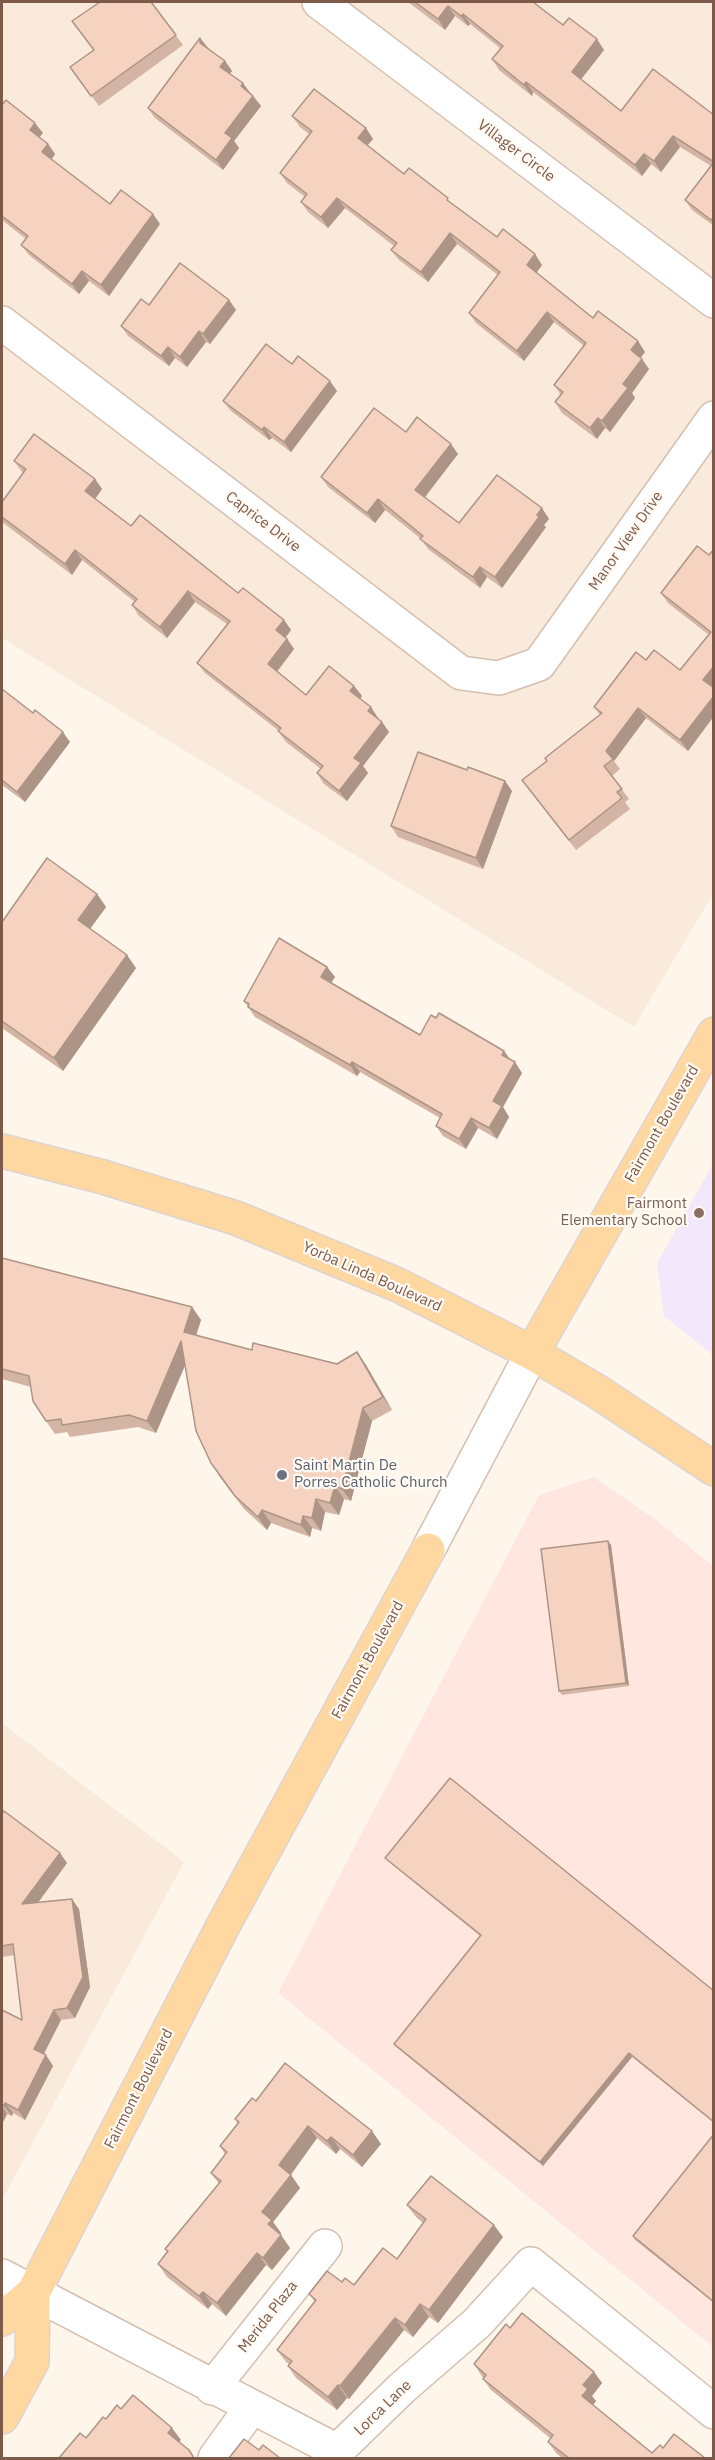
<!DOCTYPE html>
<style>
body{margin:0}
#map{position:relative;width:715px;height:2460px;overflow:hidden;background:#fef6eb;font-family:"IBM Plex Sans",sans-serif}
canvas{display:block}
.frame{position:absolute;inset:0;border:3px solid #7d594a;pointer-events:none}
</style>
<div id="map">
<canvas width="715" height="2460"></canvas>
<div class="frame"></div>
</div>
<script>
const ctx = document.querySelector('canvas').getContext('2d');
ctx.lineJoin = 'round';
function fill(path, color) { ctx.fillStyle = color; ctx.fill(path, 'evenodd'); }
function strokePath(path, color, width, dash) { ctx.strokeStyle = color; ctx.lineWidth = width; ctx.lineCap = dash ? 'butt' : 'round'; ctx.setLineDash(dash || []); ctx.stroke(path); }
function drawText(font, color, halo, rows, align = 'center') {
  ctx.font = font + ' "IBM Plex Sans",sans-serif'; ctx.lineWidth = 4.5; ctx.setLineDash([]); ctx.textBaseline = 'middle'; ctx.strokeStyle = halo; ctx.fillStyle = color; for (const [text, x, y, turn = 0] of rows) {
    ctx.save(); ctx.translate(x, y); ctx.rotate((+turn || 0) * Math.PI / 180); ctx.textAlign = isNaN(turn) ? turn : align; if (halo) ctx.strokeText(text, 0, 0); ctx.fillText(text, 0, 0); ctx.restore();
  }
}
const residential = new Path2D(`
 M2,2H713V894L634,1027L2,638Z
 M2,1723L184,1862L2,2200Z`);
const commercial = new Path2D(`
 M594,1477L656,1520L713,1566V2347L278,1993L539,1495Z`);
const education = new Path2D(`
 M713,1164V1355L664,1316L657,1263Z`);
const minor = new Path2D(`
 M319,2L714,301
 M2,323L461,673L499,678L539,664L714,418
 M428,1550L532,1353
 M2,2276L337,2451
 M212,2388L325,2246
 M337,2451L402,2388L477,2323L531,2264L714,2412
 M215,2458L251,2408`);
const major = new Path2D(`
 M2,1151L103,1177L236,1218L398,1285L532,1353L598,1392L714,1469
 M532,1353L714,1034
 M2,2319L33,2293L225,1922L428,1550
 M2,2417L32,2362L33,2293`);
const wall = new Path2D(`
 M151,2L183,45L99,106L70,67L93,50Z
 M408,2H533L563,25L604,50L581,79L621,111L714,115V226L692,210L685,200L711,166L680,147L661,172L651,164L642,176L533,92L532,96L499,70L492,59L500,48L470,24L468,26L455,16L445,30Z
 M200,38L208,48L225,61L232,71L230,74L243,83L261,106L234,141L239,148L223,170L155,118L148,108Z
 M2,105L43,133L39,137L48,144L55,154L51,160L110,204L160,224L109,296L89,281L79,294L29,255L21,245L26,239L2,220Z
 M292,116L366,128L373,139L367,145L404,174L453,205L497,237L542,265L536,273L593,318L645,352L640,358L649,369L632,393L635,398L610,432L605,428L597,439L562,413L555,402L561,395L554,385L584,346L554,322L524,361L476,323L469,313L498,275L457,244L428,282L399,260L391,250L394,246L345,208L328,228L308,212L301,202L305,197L287,183L280,173L309,134L300,127Z
 M229,300L236,310L210,344L206,342L187,367L175,358L169,366L128,336L121,326L149,305Z
 M292,364L337,391L291,452L272,438L269,440L231,411L223,401Z
 M406,432L458,454L424,497L459,523L549,519L544,525L546,527L502,588L487,577L480,588L428,549L421,539L385,510L375,523L328,487L321,477Z
 M14,461L95,479L102,489L95,498L131,526L238,593L284,620L291,630L286,637L294,649L277,672L306,695L354,686L362,696L359,699L371,707L377,718L382,722L389,732L363,766L368,773L347,801L324,784L317,773L321,769L286,742L278,731H279L205,673L197,663L227,624L195,602L167,638L139,616L132,605L135,602L82,560L72,575L2,522V502L23,473Z
 M709,555L712,687L714,688V716L688,751L646,718L614,761L620,769L612,776L629,799L625,802L630,809L576,850L522,780L547,762L600,715L594,707L646,660L680,670L709,635L668,603L661,593Z
 M2,689L70,742L25,802L2,785Z
 M467,770L505,781L512,791L483,869L398,837L391,826Z
 M97,894L106,907L90,929L136,968L63,1071L2,1028V922Z
 M327,967L335,977L331,983L420,1035L436,1018L504,1051L510,1059L522,1073L503,1107L509,1117L497,1139L478,1128L466,1149L443,1136L436,1126L440,1118L360,1072L357,1076L255,1017L244,1001Z
 M2,1258L192,1307L201,1320L196,1335L252,1350L337,1364L357,1352L366,1365L392,1410L372,1421L351,1501L344,1499L339,1515L325,1512L321,1531L312,1528L310,1537L271,1523L267,1530L244,1509L219,1476L185,1365L156,1433L138,1427L70,1437L67,1432L55,1434L46,1421L31,1387L2,1379Z
 M608,1541L611,1545L629,1686L562,1695L559,1691Z
 M2,1814L67,1863L38,1902L79,1909L90,1987L75,2018L61,2020L44,2054L53,2066L25,2120L13,2113L12,2116L7,2114L2,2124V2010L22,2020L15,1955L2,1957Z
 M385,1858L714,1991V2123L632,2057L543,2166L396,2047L394,2044L480,1936L388,1861Z
 M256,2101L381,2144L362,2167L340,2149L336,2154L317,2138L291,2175L300,2188L273,2222L281,2233L280,2234L290,2248L272,2270L266,2265L226,2316L212,2304L208,2309L167,2277L158,2264L167,2252L165,2249L219,2184L211,2173L225,2154L220,2146L238,2124L235,2119Z
 M714,2134V2303L635,2240L633,2236Z
 M407,2205L503,2237L438,2323L429,2317L413,2337L404,2330L349,2399L347,2398L337,2410L296,2378L288,2366L289,2364L286,2362L277,2350L315,2302L309,2294L342,2282L354,2285L397,2259L423,2223L416,2217Z
 M510,2328L594,2372L602,2383L592,2396L596,2401L593,2405L652,2453L663,2448L705,2458H562L556,2453L548,2442L550,2438L491,2390L483,2379V2378L474,2364Z`);
const shadedWall = new Path2D(`
 M448,6L455,16L445,30L438,19Z
 M463,14L470,24L468,26L461,16Z
 M200,38L208,48L200,43Z
 M597,39L604,50L579,82L572,72Z
 M225,61L232,71L227,77L220,67Z
 M526,82L533,92L532,96L524,85Z
 M243,83L250,94L241,86Z
 M253,96L261,106L234,141L239,148L223,170L216,160L225,133Z
 M35,123L43,133L37,140L30,130Z
 M366,128L373,139L365,148L358,138Z
 M673,136L680,147L661,172L654,161Z
 M48,144L55,154L49,163L42,152Z
 M644,154L651,164L642,176L635,165Z
 M337,198L345,208L328,228L321,217Z
 M153,214L160,224L109,296L101,285Z
 M450,233L457,244L428,282L421,272Z
 M535,254L542,265L534,276L527,265Z
 M82,271L89,281L79,294L72,284Z
 M229,300L236,310L210,344L203,334Z
 M547,312L554,322L524,361L517,351Z
 M199,331L206,342L187,367L180,357Z
 M638,341L645,352L638,361L631,350Z
 M168,347L175,358L169,366L161,356Z
 M642,359L649,369L632,393L635,398L610,432L602,421L623,384Z
 M330,381L337,391L291,452L284,442Z
 M598,418L605,428L597,439L590,428Z
 M264,427L272,438L269,440L262,430Z
 M451,444L458,454L422,501L415,490Z
 M95,479L102,489L93,502L85,491Z
 M378,499L385,510L375,523L367,513Z
 M542,508L549,519L544,525L546,527L502,588L495,577Z
 M75,550L82,560L72,575L65,564Z
 M480,567L487,577L480,588L473,577Z
 M188,591L195,602L167,638L160,627Z
 M284,620L291,630L283,641L276,630Z
 M287,639L294,649L275,674L268,664Z
 M714,666V686L710,690L703,680Z
 M354,686L362,696L357,702L350,691Z
 M714,696V716L688,751L680,740Z
 M371,707L378,718L376,721L368,711Z
 M638,708L646,718L614,761L606,751Z
 M382,722L389,732L363,766L368,773L347,801L339,791L354,758Z
 M63,732L70,742L25,802L17,792Z
 M505,781L512,791L483,869L476,858Z
 M97,894L106,907L87,933L78,920Z
 M127,955L136,968L63,1071L54,1058Z
 M327,967L335,977L328,988L321,977Z
 M504,1051L511,1061L502,1055Z
 M352,1062L360,1072L357,1076L350,1065Z
 M515,1062L522,1073L503,1107L509,1117L497,1139L489,1128L493,1101Z
 M471,1118L478,1128L466,1149L459,1139Z
 M192,1307L201,1320L193,1345L184,1332Z
 M181,1341L190,1354L156,1433L147,1421Z
 M357,1352L366,1365L392,1410L383,1397Z
 M363,1408L372,1421L351,1501L342,1489Z
 M335,1486L344,1499L339,1515L330,1503Z
 M316,1499L325,1512L321,1531L312,1518Z
 M262,1510L271,1523L267,1530L258,1517Z
 M303,1516L312,1528L310,1537L301,1525Z
 M608,1541L611,1545L629,1686L626,1683Z
 M60,1853L67,1863L29,1915L22,1904Z
 M72,1899L79,1909L90,1987L75,2018L67,2008Z
 M54,2010L61,2020L41,2059L34,2049Z
 M629,2053L632,2057L543,2166L540,2162Z
 M46,2055L53,2066L25,2120L18,2110Z
 M5,2103L13,2113L12,2116L4,2106Z
 M2,2106L7,2114L2,2124Z
 M308,2126L317,2138L288,2178L279,2165Z
 M372,2131L381,2144L362,2167L353,2155Z
 M331,2137L340,2149L336,2154L327,2141Z
 M291,2175L300,2188L273,2222L281,2233L277,2237L268,2224L262,2212Z
 M494,2225L503,2237L438,2323L429,2310Z
 M281,2235L290,2248L272,2270L263,2258Z
 M257,2253L266,2265L226,2316L217,2303Z
 M203,2292L212,2304L208,2309L199,2296Z
 M420,2304L429,2317L413,2337L405,2325Z
 M395,2318L404,2330L349,2399L340,2386Z
 M594,2372L602,2383L592,2396L596,2401L590,2408L582,2396L583,2385Z
 M338,2385L347,2398L337,2410L328,2397Z
 M172,2428L181,2440L176,2445L168,2433Z`);
const building = new Path2D(`
 M100,2H151L176,35L91,96L70,67L94,50L72,21Z
 M415,2H533L563,25L569,18L597,39L572,72L621,111L653,69L714,115V162L673,136L654,161L644,154L635,165L526,82L524,85L492,59L503,46L463,14L461,16L448,6L438,19Z
 M200,38V43L225,61L220,67L243,83L241,86L253,96L225,133L232,138L216,160L148,108Z
 M314,89L366,128L358,138L404,174L409,168L448,198L447,200L497,237L503,229L535,254L527,265L593,318L598,311L638,341L631,350L642,359L623,384L628,388L602,421L598,418L590,428L555,402L563,392L554,385L586,343L547,312L517,351L469,313L500,272L450,233L421,272L391,250L397,243L337,198L321,217L301,202L307,194L280,173L312,131L292,116Z
 M6,100L35,123L30,130L48,144L42,152L110,204L121,190L153,214L101,285L82,271L72,284L21,245L28,236L2,216V105Z
 M714,162V217L711,220L685,200Z
 M180,263L229,300L203,334L199,331L180,357L168,347L161,356L121,326L141,299L149,305Z
 M266,344L292,364L298,356L330,381L284,442L264,427L262,430L223,401Z
 M374,408L406,432L417,417L451,444L415,490L459,523L497,475L542,508L537,515L539,517L495,577L480,567L473,577L420,539L423,536L378,499L367,513L321,477Z
 M34,434L95,479L85,491L131,526L140,515L238,593L243,588L284,620L276,630L287,639L268,664L306,695L329,666L354,686L350,691L371,707L368,711L382,722L354,758L361,763L339,791L317,773L323,766L278,731L281,728L197,663L230,621L188,591L160,627L132,605L137,599L75,550L65,564L2,517V502L26,469L14,461Z
 M697,546L709,555L714,549V666L703,680L714,688V696L680,740L638,708L606,751L613,759L604,766L622,789L617,792L622,798L569,840L522,780L547,761L545,758L602,713L594,707L636,652L646,660L654,650L680,670L711,632L661,593Z
 M2,689L33,713L35,710L63,732L17,792L2,780Z
 M418,752L467,770L468,767L505,781L476,858L391,826Z
 M47,858L97,894L78,920L127,955L54,1058L2,1021V922Z
 M279,938L327,967L321,977L420,1035L431,1015L436,1018L439,1013L504,1051L502,1055L515,1062L493,1101L502,1106L489,1128L471,1118L459,1139L436,1126L442,1114L352,1062L350,1065L248,1007L249,1004L244,1001Z
 M2,1258L192,1307L184,1332L252,1350L253,1343L337,1364L357,1352L383,1397L363,1408L342,1489L335,1486L330,1503L316,1499L312,1518L303,1516L301,1525L262,1510L258,1517L235,1496L211,1463L196,1431L181,1341L147,1421L129,1415L62,1425L61,1419L46,1421L33,1401L29,1376L2,1369Z
 M608,1541L626,1683L559,1691L541,1549Z
 M450,1778L714,1991V2122L629,2053L540,2162L394,2044L481,1935L385,1858Z
 M4,1811L60,1853L22,1904L72,1899L83,1977L67,2008L54,2010L34,2049L46,2055L18,2110L5,2103L4,2106L2,2104V2010L22,2020L13,1944L2,1946V1814Z
 M285,2063L372,2131L353,2155L331,2137L327,2141L308,2126L279,2165L291,2175L262,2212L272,2220L268,2224L281,2235L263,2258L257,2253L217,2303L203,2292L199,2296L158,2264L168,2251L165,2249L221,2181L211,2173L227,2152L220,2146L239,2122L235,2119L252,2098L256,2101Z
 M714,2134V2302L633,2236Z
 M431,2176L494,2225L429,2310L420,2304L405,2325L395,2318L340,2386L338,2385L328,2397L288,2366L292,2361L277,2350L316,2300L309,2294L327,2271L342,2282L345,2278L354,2285L383,2248L397,2259L426,2219L407,2205Z
 M522,2313L594,2372L583,2385L588,2389L582,2396L652,2453L660,2445L663,2448L674,2434L705,2458H569L548,2442L553,2435L483,2379L486,2375L474,2364L506,2324L510,2328Z
 M133,2395L172,2428L168,2433L189,2450L194,2458H59L80,2433L86,2438L103,2417L106,2419L117,2405L121,2409Z
 M244,2439L259,2450L263,2445L280,2458H229Z`);
const markers = [
 [699,1213,6,"#8d6e63"],
 [282,1475,6,"#6b7280"]
];
const streetNames = [
 ["Villager Circle",516,151,37],
 ["Caprice Drive",263,522,37],
 ["Manor View Drive",626,541,-55],
 ["Fairmont Boulevard",662,1124,-60],
 ["Yorba Linda Boulevard",372,1277,24],
 ["Fairmont Boulevard",368,1660,-61],
 ["Fairmont Boulevard",139,2089,-63],
 ["Merida Plaza",268,2317,-52],
 ["Lorca Lane",383,2408,-44]
];
const educationNames = [
 ["Fairmont",687,1204],
 ["Elementary School",687,1221]
];
const worshipNames = [
 ["Saint Martin De",294,1466],
 ["Porres Catholic Church",294,1483]
];
fill(residential, '#f9eadb');
fill(commercial, '#ffe6de');
fill(education, '#f3e7fb');
strokePath(minor, '#d5bfb1', 36);
strokePath(major, '#ddd4d0', 36);
strokePath(minor, '#fff', 33);
strokePath(major, '#ffd7a1', 33);
fill(wall, '#d4b5a5');
fill(shadedWall, '#ac9486');
fill(building, '#f6d3c0');
strokePath(building, '#ac9486', 1.5);
for (const [x, y, r, color] of markers) { const dot = new Path2D(); dot.arc(x, y, r, 0, 2 * Math.PI); ctx.fillStyle = color; ctx.fill(dot); strokePath(dot, '#fffaf3', 2); }
drawText('15px', '#7d594a', '#fffaf3', streetNames);
drawText('15px', '#785e54', '#fffaf3', educationNames, 'right');
drawText('15px', '#5b616d', '#fffaf3', worshipNames, 'left');
</script>
